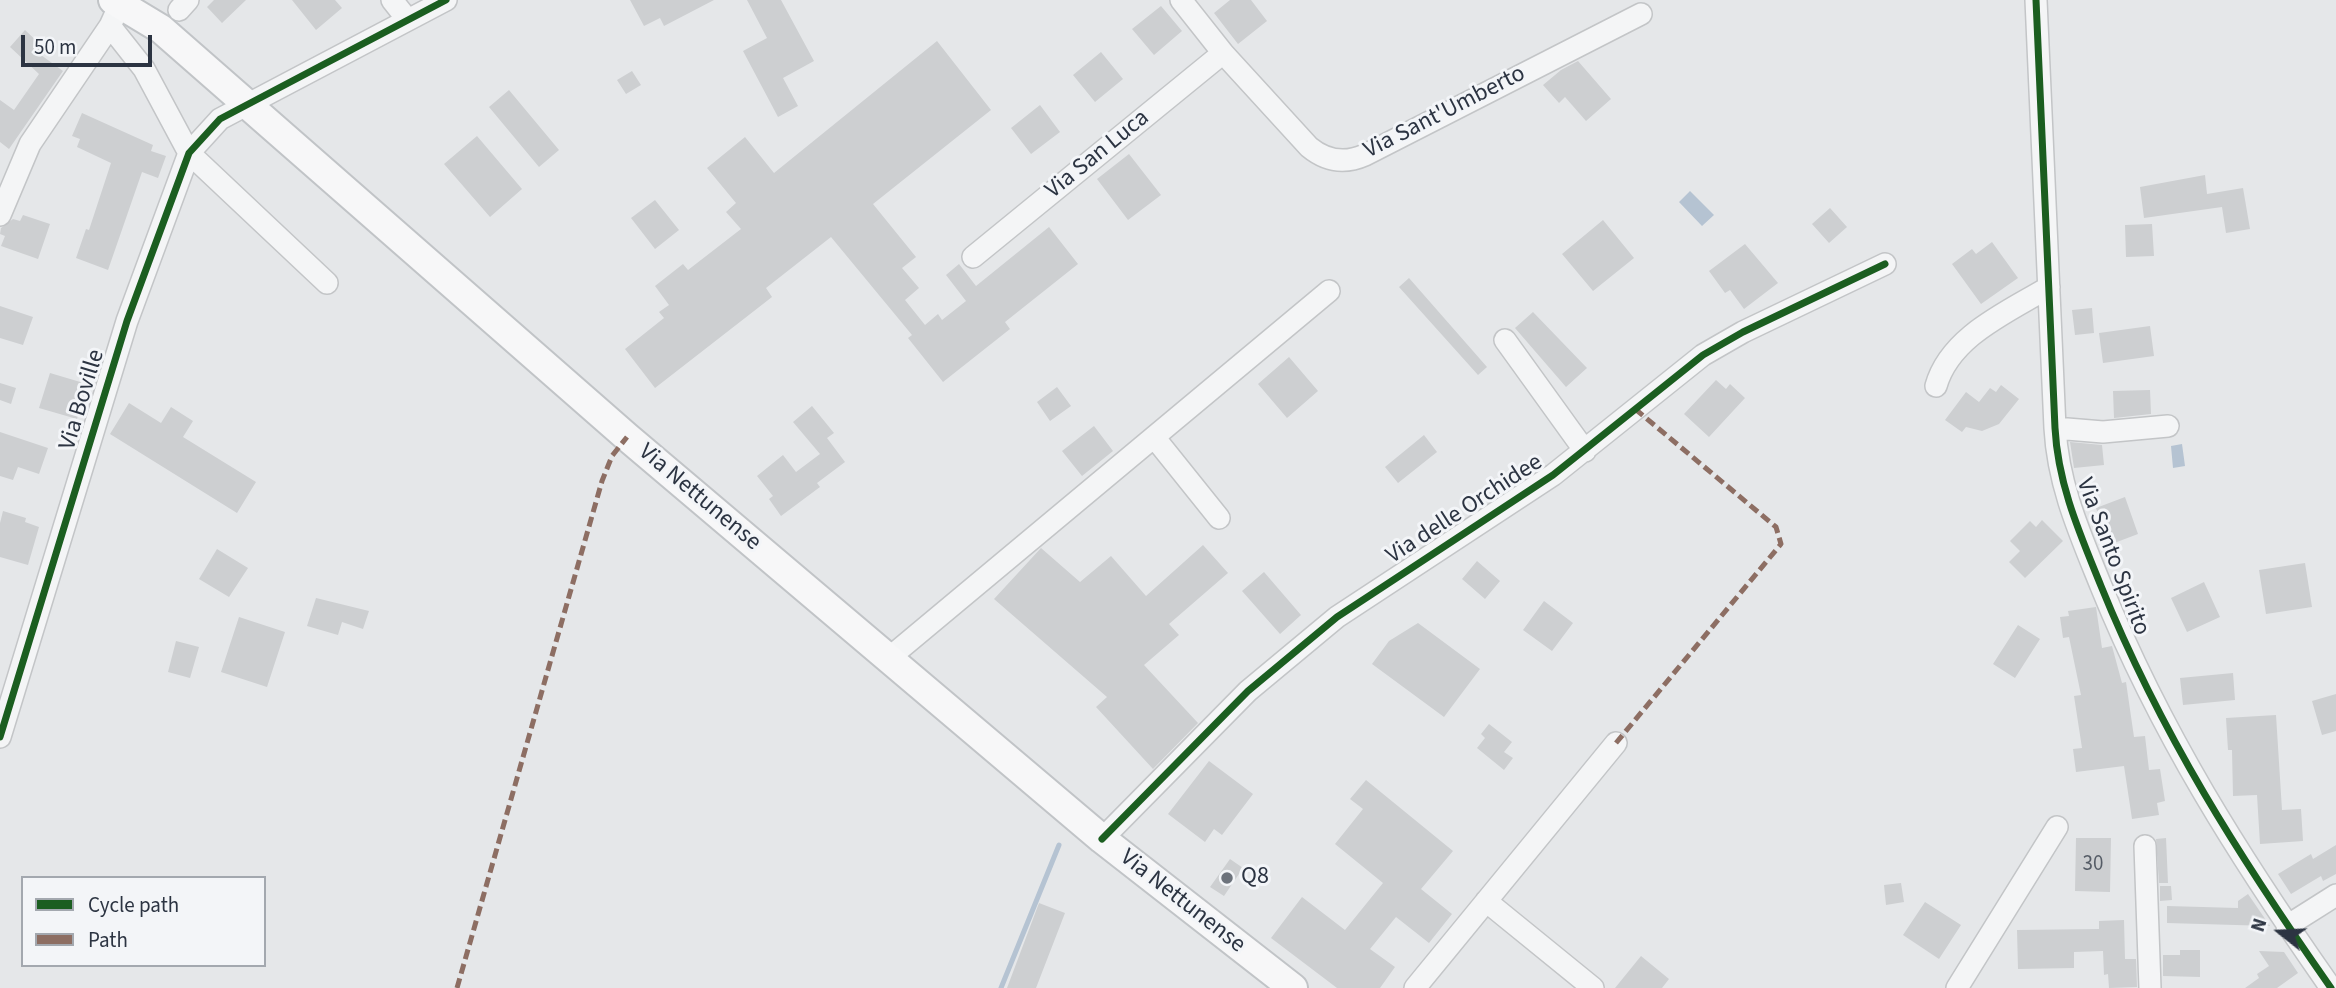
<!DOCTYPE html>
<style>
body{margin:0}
#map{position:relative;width:2336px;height:988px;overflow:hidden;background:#e5e7e9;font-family:"Source Sans 3",sans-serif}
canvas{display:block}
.legend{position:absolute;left:21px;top:876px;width:245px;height:91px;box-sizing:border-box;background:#f3f5f8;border:2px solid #a3a8af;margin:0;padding:9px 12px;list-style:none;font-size:21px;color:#2c3442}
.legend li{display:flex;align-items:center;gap:14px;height:35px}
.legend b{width:35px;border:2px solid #a3a8af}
.north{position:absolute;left:2245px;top:897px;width:70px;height:70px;-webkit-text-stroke:5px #f3f5f8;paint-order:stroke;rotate:288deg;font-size:19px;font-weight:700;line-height:28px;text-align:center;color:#2c3442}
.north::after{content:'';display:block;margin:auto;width:24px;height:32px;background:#2c3442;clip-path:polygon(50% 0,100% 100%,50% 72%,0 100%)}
.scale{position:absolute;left:21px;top:35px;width:131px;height:32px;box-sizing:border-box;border:4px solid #2c3442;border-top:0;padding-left:9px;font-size:21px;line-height:24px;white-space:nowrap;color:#2c3442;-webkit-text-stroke:5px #f3f5f8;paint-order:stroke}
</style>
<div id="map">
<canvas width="2336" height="988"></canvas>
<ul class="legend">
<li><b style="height:9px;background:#1b5e20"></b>Cycle path</li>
<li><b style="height:9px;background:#8d6e63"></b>Path</li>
</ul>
<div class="north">N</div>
<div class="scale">50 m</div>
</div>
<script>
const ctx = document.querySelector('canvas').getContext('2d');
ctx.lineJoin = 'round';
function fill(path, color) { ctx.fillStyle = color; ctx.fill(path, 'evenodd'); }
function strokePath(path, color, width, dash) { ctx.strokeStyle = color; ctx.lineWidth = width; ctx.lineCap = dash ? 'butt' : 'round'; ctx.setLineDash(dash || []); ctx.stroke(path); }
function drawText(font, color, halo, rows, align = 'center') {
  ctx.font = font + ' "Source Sans 3",sans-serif'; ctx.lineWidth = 6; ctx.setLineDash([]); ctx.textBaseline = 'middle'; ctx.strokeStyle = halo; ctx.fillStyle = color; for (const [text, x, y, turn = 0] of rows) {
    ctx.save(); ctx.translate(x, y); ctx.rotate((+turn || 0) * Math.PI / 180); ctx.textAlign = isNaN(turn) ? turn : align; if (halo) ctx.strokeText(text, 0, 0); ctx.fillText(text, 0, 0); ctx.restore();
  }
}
const water = new Path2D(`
 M1690,191L1714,215L1702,226L1679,202Z
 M2182,444L2185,466L2173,468L2171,446Z`);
const stream = new Path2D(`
 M1001,988L1059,845`);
const building = new Path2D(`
 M214,0H246L222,23L207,7Z
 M292,0H335L342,8L316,30Z
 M630,0H714L664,26L660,18L644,26Z
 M747,0H781L814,61L783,78L798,106L778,117L743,51L767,38Z
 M1230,0H1251L1267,21L1238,44L1214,13Z
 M1161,6L1182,31L1154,55L1132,29Z
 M25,30L46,50L41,55L63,71L9,149L0,142V100L14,110L39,74L10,47Z
 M937,41L991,110L873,204L916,257L902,268L919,288L905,300L925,325L938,314L942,320L966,301L946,275L959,264L976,286L1049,227L1078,264L1005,322L1010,329L943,382L908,338L912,335L831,237L766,288L772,297L655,388L625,349L664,318L659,312L669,305L655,286L683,264L688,270L741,229L726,212L736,203L707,168L745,137L774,173Z
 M1101,52L1123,79L1095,102L1073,75Z
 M1578,61L1611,99L1586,121L1565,97L1559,103L1543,85L1561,70Z
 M632,71L641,85L626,94L617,80Z
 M509,90L559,150L539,167L489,107Z
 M1040,105L1060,132L1031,154L1011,128Z
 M82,113L153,145L151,151L166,156L158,178L142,172L108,270L76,258L86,229L89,230L111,163L77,147L80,139L72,136Z
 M477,136L522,189L490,217L444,164Z
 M1129,154L1161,195L1128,220L1097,179Z
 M2205,175L2207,194L2243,188L2250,229L2226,233L2222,207L2144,218L2140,187Z
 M655,200L679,230L655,249L631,218Z
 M1830,208L1847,227L1829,243L1812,224Z
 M23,215L50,224L38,259L1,246L5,236L0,234L1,228L13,219L20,221Z
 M1603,220L1634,258L1593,291L1562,254Z
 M2152,224L2154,256L2126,257L2125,225Z
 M1992,242L2018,278L1981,304L1952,264L1972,249L1976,254Z
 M1745,244L1778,283L1744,309L1730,290L1725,293L1709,271Z
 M1409,278L1487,367L1478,375L1399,287Z
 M0,306L33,317L23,345L0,338Z
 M2092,308L2094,333L2075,335L2072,310Z
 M1533,312L1587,368L1566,387L1515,328Z
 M2150,326L2154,356L2103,363L2099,333Z
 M1289,357L1318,391L1287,418L1258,384Z
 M50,373L87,384L77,419L39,408Z
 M1716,380L1726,389L1730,384L1745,398L1709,437L1684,414Z
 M0,383L16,388L11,404L0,400Z
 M2001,385L2019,399L1999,424L1982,431L1966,427L1962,432L1945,420L1966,392L1979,402L1990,388L1996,392Z
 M1057,387L1071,406L1050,421L1037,402Z
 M2150,390L2151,414L2114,418L2113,391Z
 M129,403L161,423L171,407L193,421L183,437L256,482L237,513L110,434Z
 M812,406L834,433L827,438L845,462L817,483L820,487L781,516L769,499L773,496L757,476L783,455L796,472L820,454L793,422Z
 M1094,426L1113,451L1082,476L1062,451Z
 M0,432L48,448L39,474L18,467L13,480L0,476Z
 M1424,435L1437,452L1398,483L1385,467Z
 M2070,442L2102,445L2104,465L2074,468Z
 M2125,497L2138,534L2109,545L2096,508Z
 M3,511L26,518L25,522L39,527L28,565L0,557V523Z
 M2042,520L2063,541L2025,578L2009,562L2020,551L2010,541L2030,521L2036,527Z
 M1203,545L1228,573L1169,624L1179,635L1144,665L1198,723L1153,769L1096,707L1107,697L994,599L1041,548L1080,582L1111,556L1146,596Z
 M217,549L248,568L229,597L199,579Z
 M1477,561L1500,581L1485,599L1462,579Z
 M2305,563L2312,607L2266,614L2259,570Z
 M1264,572L1301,615L1280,634L1242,591Z
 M2204,582L2220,617L2187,632L2171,598Z
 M316,598L369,611L363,629L342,622L338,635L307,626Z
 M1544,601L1573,623L1552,651L1523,630Z
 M2096,607L2102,648L2112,646L2122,683L2126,682L2134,737L2145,736L2149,770L2160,769L2165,801L2157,803L2159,815L2132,819L2124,766L2076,772L2073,749L2082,748L2074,696L2081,695L2069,637L2063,638L2060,617L2069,616L2068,611Z
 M239,617L285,632L267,687L221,672Z
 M1418,623L1480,669L1444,717L1372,664L1389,641Z
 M2018,625L2040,639L2015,678L1993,664Z
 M176,641L199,647L190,678L168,672Z
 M2233,673L2235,700L2183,705L2180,678Z
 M2336,694V731L2322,735L2312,701Z
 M2276,715L2282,810L2301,809L2303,841L2260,844L2257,795L2233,796L2232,750H2228L2226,718Z
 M1489,724L1512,742L1504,752L1513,758L1504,770L1477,748L1485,738L1481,734Z
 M1209,761L1253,794L1222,835L1214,829L1205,842L1168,814Z
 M1366,780L1453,851L1421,889L1452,914L1429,943L1396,917L1370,949L1395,967L1380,988H1337L1271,938L1302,897L1345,930L1383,883L1335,844L1363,809L1350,799Z
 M2076,838H2111L2110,892L2075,891Z
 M2166,838L2168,883H2159L2156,839Z
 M2336,845V874L2323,881L2321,876L2291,894L2278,874L2311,854L2313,859Z
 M1230,859L1243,868L1224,896L1210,887Z
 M1901,883L1904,902L1886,905L1884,885Z
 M2160,886H2171L2172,900L2160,901Z
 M2248,894L2270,926L2167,923V906L2238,908V901Z
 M1925,902L1961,925L1939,959L1903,935Z
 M1039,903L1065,913L1036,988H1007Z
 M2124,920L2125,959H2136L2137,987L2109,988L2108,974L2104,975L2103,951L2074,952V968L2018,969L2017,930L2099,929V921Z
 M2180,950H2200V977L2163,976V955H2180Z
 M2259,951L2284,952L2298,973L2277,988H2245L2259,978L2257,974L2269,966Z
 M1641,956L1669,979L1662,988H1615Z`);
const minor = new Path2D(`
 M392,0L407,19
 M1181,0L1223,53L1309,147C1326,161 1345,164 1365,155L1641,14
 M2036,0L2055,428C2058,485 2080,534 2101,586C2161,734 2240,858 2331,988
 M120,4L110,26L144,69L189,153L327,283
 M179,10L188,0
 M0,215L30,144L110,26
 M973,257L1223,53
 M1505,340L1585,451
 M1936,386C1950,336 2008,312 2049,287
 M2055,428L2103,432L2168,426
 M1154,437L1219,518
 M889,658L1329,291
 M0,737L127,321L189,153L220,119L446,0
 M1102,839L1248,691L1337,617L1553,475L1703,355L1743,332L1885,264
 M2145,846L2150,988
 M1486,901L1593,988
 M2287,926L2336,895
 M1415,988L1616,743
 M1957,988L2057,827`);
const major = new Path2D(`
 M113,0L161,29L627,437L1102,839L1293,988`);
const quiet = new Path2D(`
 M1616,743L1781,544L1776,527L1634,408
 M457,988L602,481L612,456L627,437`);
const cycleway = new Path2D(`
 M2036,0L2055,428C2058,485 2080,534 2101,586C2161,734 2240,858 2331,988
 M0,737L127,321L189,153L220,119L446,0
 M1102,839L1248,691L1337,617L1553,475L1703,355L1743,332L1885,264`);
const markers = [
 [1227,878,7,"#6d737c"]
];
const numberNames = [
 ["30",2093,865]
];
const streetNames = [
 ["Via Sant'Umberto",1445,113,-27],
 ["Via San Luca",1098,155,-39],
 ["Via Boville",83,400,-73],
 ["Via Nettunense",699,498,40],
 ["Via delle Orchidee",1465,510,-33],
 ["Via Santo Spirito",2112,557,69],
 ["Via Nettunense",1182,902,38]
];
const poiNames = [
 ["Q8",1241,878]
];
fill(water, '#b5c3d2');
strokePath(stream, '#b5c3d2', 5);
fill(building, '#cdcfd1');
strokePath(minor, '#c3c5c7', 24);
strokePath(major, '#c1c4c7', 32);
strokePath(minor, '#f4f5f6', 21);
strokePath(major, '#f7f7f8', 28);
strokePath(quiet, '#8d6e63', 5, [10, 5]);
strokePath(cycleway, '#1b5e20', 7);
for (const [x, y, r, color] of markers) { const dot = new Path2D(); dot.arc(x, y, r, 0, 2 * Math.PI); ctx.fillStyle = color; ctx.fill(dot); strokePath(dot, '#f3f5f8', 2.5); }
drawText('21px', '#555c66', null, numberNames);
drawText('24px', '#2c3442', '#f3f5f8', streetNames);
drawText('24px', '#2c3442', '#f3f5f8', poiNames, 'left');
</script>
